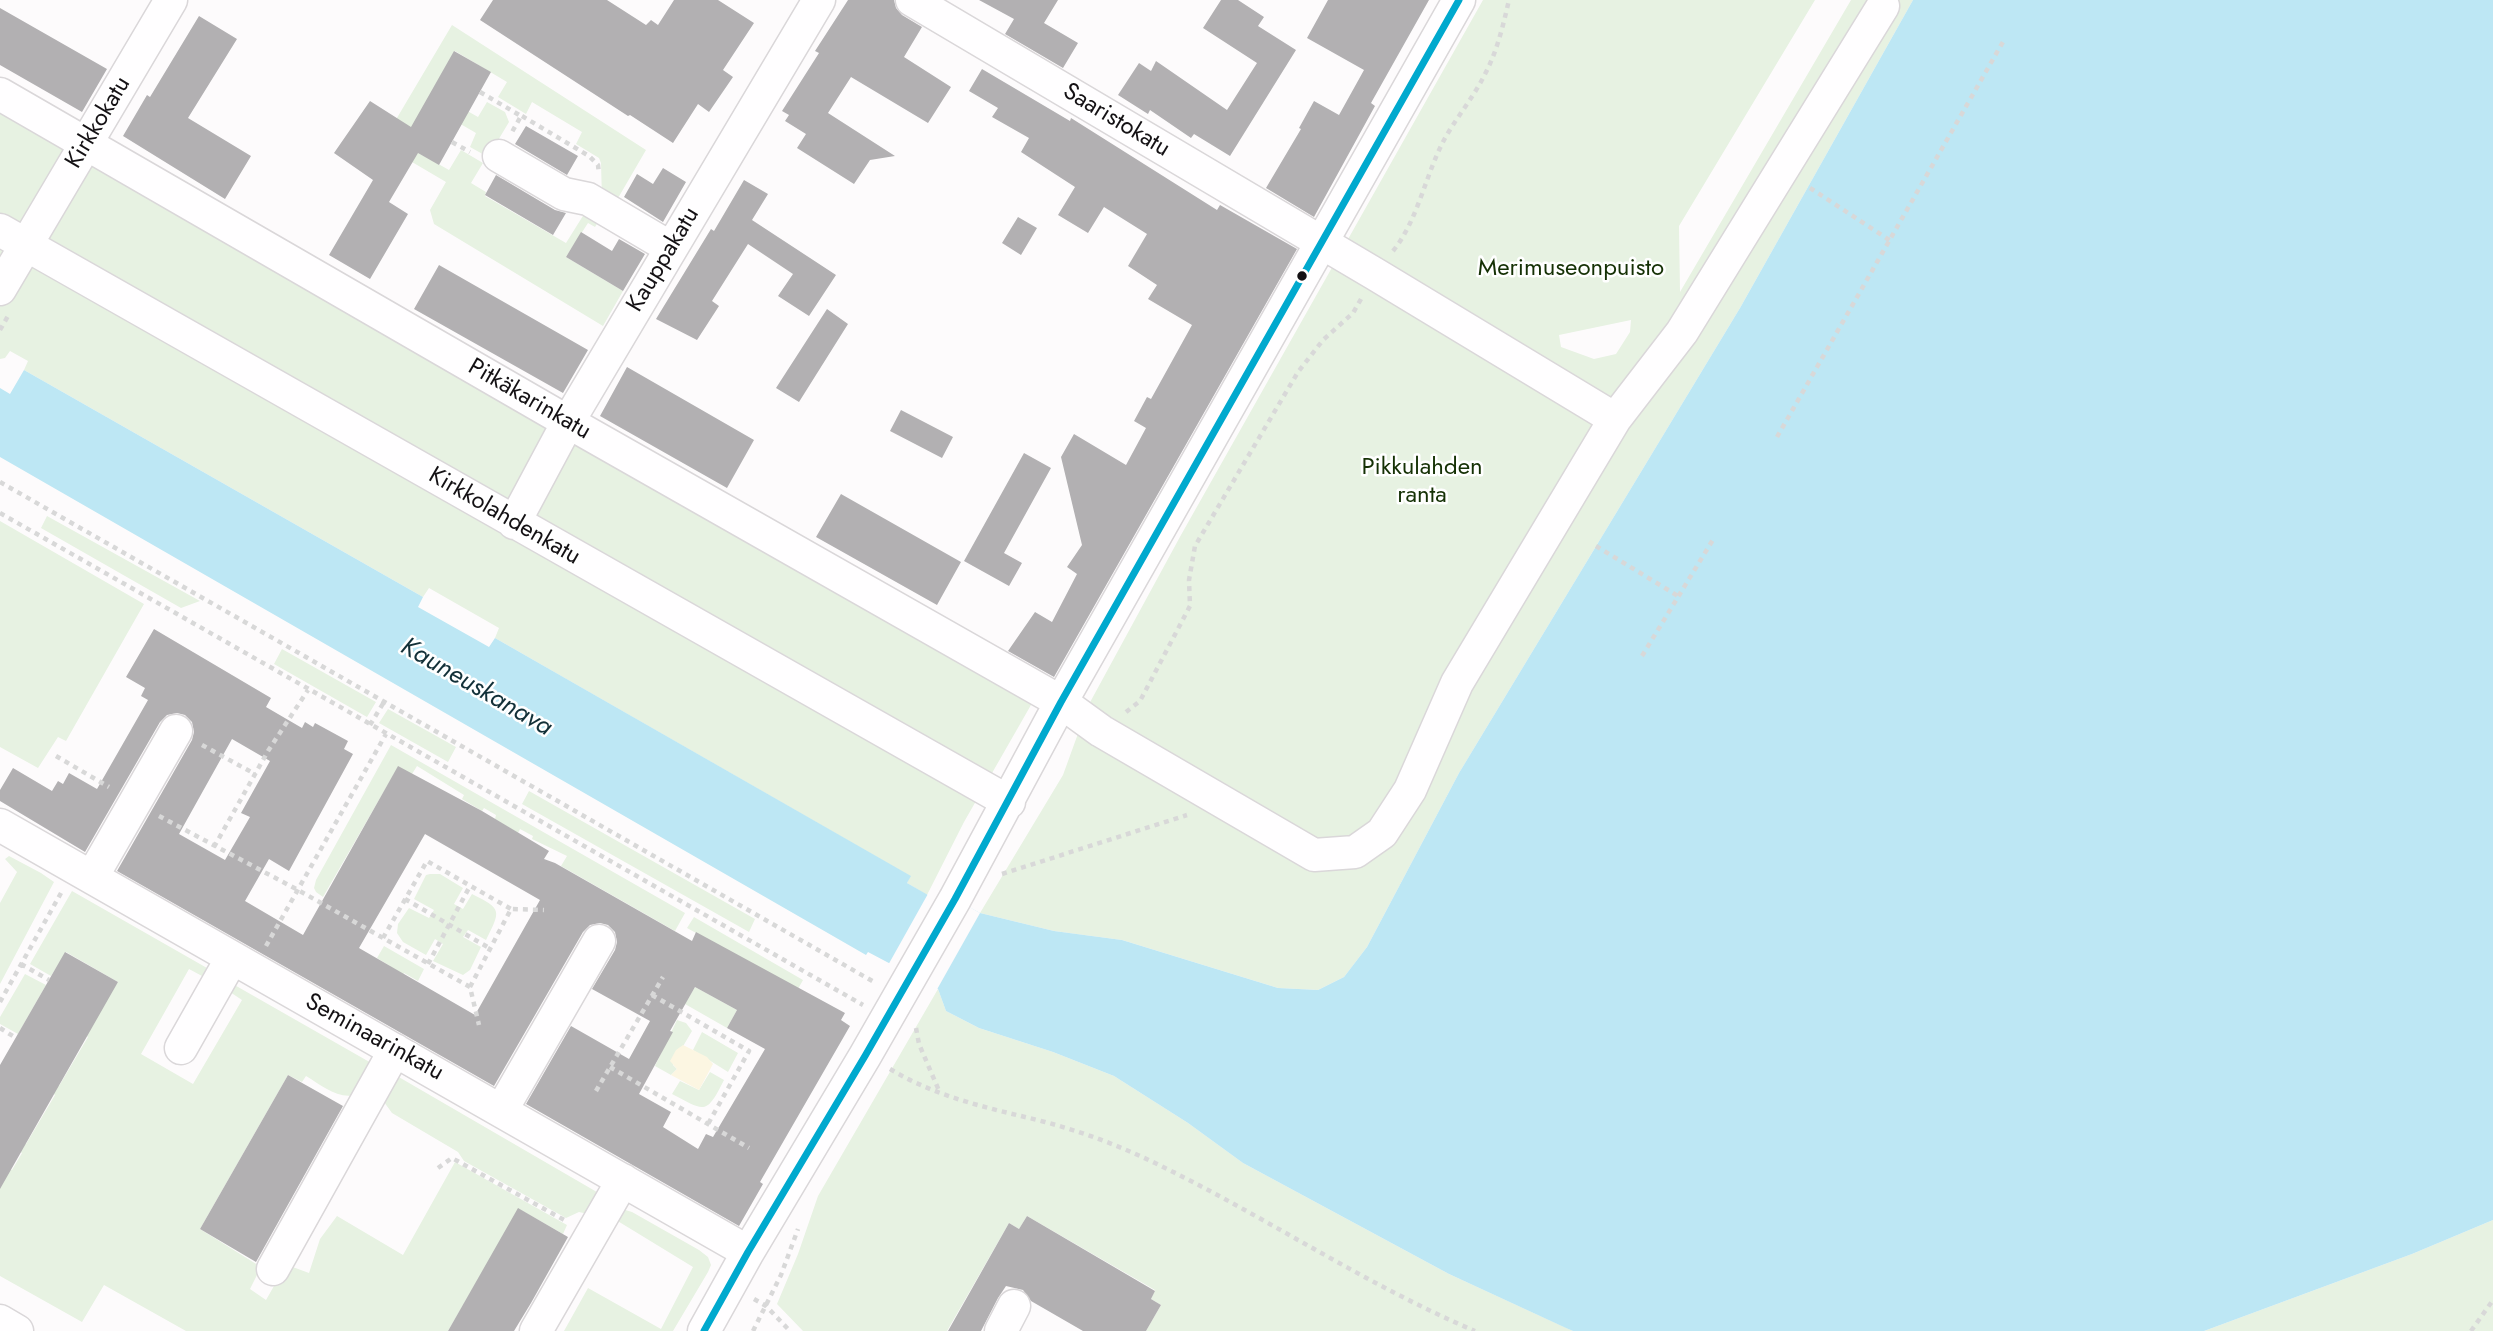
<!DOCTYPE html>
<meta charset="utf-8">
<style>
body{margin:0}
canvas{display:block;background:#fdfbfc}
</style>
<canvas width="2493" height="1331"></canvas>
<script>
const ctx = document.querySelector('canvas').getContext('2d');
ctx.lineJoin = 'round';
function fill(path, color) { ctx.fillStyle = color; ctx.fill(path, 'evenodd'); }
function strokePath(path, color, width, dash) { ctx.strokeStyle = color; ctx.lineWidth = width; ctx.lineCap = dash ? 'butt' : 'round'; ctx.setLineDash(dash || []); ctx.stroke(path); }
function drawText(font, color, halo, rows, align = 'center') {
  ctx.font = font + ' Jost,sans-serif'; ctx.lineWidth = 5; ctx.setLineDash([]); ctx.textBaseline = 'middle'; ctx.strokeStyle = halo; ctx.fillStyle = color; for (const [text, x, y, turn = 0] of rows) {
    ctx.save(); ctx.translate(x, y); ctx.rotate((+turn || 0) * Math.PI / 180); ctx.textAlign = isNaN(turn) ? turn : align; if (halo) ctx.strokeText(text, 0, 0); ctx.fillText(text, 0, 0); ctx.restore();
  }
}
const green = new Path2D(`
 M1483,0H1815L1679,226L1680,292L1851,0H1913L1740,308L1459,773L1367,947L1344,977L1318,990L1278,988L1122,940L1054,931L980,913L1063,775L1088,706L1181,535ZM1631,320L1630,332L1616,354L1594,359L1561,347L1559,335Z
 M452,25L646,150L614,205L602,199L601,163L599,158L576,144L582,132L532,102L526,114L498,97L507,82L455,51L432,91L478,117L487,102L505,112L509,122L488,157L470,147L476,133L426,104L403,144L449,170L461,150L483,163L471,183L486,192L485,196L566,243L586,211L600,219L595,227L588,223L566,257L623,291L603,326L434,224L430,210L446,182L412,162L391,128Z
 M0,108L1035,698L964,822L927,895L907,883L910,876L495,638L499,628L429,588L423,597L24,370L28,361L10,351L5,358L0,359Z
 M47,516L200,601L181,608L41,528Z
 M0,521L144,604L66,741L58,737L38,768L0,747Z
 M282,649L376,702L367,717L274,664Z
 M388,709L456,747L448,762L379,723Z
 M391,745L685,913L675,931L561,866L567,856L532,839L533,836L520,829L518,833L495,819L496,815L484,808L482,811L462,799L464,795L417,766L412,774L398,767L323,897L316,892L314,888L316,880Z
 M529,791L755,919L749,932L522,804Z
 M9,856L41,873L54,882L0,984V903L17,872L5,859Z
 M430,874H440L463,888L454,904L463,909L472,894C502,909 501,910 486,940L468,930L463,937L481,947L470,970L463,975L433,961L443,944L435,939L426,955L403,942L397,933L398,924L409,908L429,918L434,910L414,899L426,875Z
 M72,891L207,968L202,976L189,969L141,1054L193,1084L242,1000L227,990L231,983L373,1064L355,1095C337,1099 321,1085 306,1076L302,1082L288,1075L200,1229L261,1267L250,1289L266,1300L278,1279L290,1266L309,1273L320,1239L337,1216L403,1255L455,1162L567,1225L563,1234L519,1209L448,1331H186L104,1285L82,1322L0,1276V1164L12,1170L22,1153L14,1148L19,1140L26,1144L55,1095L49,1091L53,1083L59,1086L88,1037L81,1032L118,982L66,952L51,976L30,964Z
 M694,917L803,980L798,989L687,928Z
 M384,946L424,969L418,981L404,973L400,981L390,966L377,958Z
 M25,974L46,985L18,1034L0,1024V1017Z
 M695,987L737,1010L727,1028L685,1004Z
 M938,989L946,1011L979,1028L1053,1052L1114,1076L1188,1123L1243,1163L1449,1274L1573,1331H1146L1161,1305L1151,1299L1155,1290L1027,1216L1019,1229L1009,1223L947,1331H803L777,1304L798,1254L818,1196Z
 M677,1020L686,1023L692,1031L682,1048L678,1049L673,1065L677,1069L671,1075L655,1066Z
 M702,1032L738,1053L728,1072L693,1050Z
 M710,1072L724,1080C706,1116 705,1111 672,1094L680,1081L699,1090Z
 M397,1076L602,1195L588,1214L579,1212L566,1218L464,1161L458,1152L392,1113L384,1102L387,1092Z
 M622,1209L632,1212L699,1250L708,1257L711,1265L708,1272L673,1331H564L588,1288L661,1329L693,1267L616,1220Z
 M2493,1220V1331H2204L2412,1254Z`);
const sand = new Path2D(`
 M683,1045L707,1057L713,1064L699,1090L671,1075L677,1069L670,1061L676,1050Z`);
const water = new Path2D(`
 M1913,0H2493V1220L2412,1254L2204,1331H1573L1566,1328L1449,1274L1243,1163L1188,1123L1114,1076L1053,1052L979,1028L946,1011L938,989L868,952L866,955L0,457V388L10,394L24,370L423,597L418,607L489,647L495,638L911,876L907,883L956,911L962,903L980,913L1054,931L1122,940L1278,988L1318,990L1344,977L1367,947L1459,773L1740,308Z`);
const pier = new Path2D(`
 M929,892L955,907L959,901L980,913L935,993L887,967Z`);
const building = new Path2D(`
 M493,0H607L646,25L651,20L658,25L674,0H718L754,23L723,70L733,77L709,112L698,104L673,143L630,115L628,116L480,20Z
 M848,0H894L896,8L902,15L922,27L904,57L951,87L928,123L851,77L828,113L895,156L870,160L854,184L797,148L806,134L785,121L789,115L782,111L819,53L815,51Z
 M979,0H1058L1044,23L1078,43L1063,68L1005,34L1014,19Z
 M1221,0H1238L1264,17L1258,26L1296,50L1230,156L1194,134L1191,138L1150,110L1148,114L1118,95L1139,63L1151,71L1156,61L1227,110L1257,63L1203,28Z
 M1328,0H1429L1371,103L1375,106L1314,217L1266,188L1301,129L1299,128L1314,101L1339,115L1364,70L1307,38Z
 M0,8L107,69L82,112L0,65Z
 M199,16L237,39L188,118L251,156L225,199L123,136L147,95L150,97Z
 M454,51L491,72L439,165L418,153L389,202L408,214L370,279L329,255L373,180L334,153L370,101L411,127Z
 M982,69L1070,121L1071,118L1217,210L1220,205L1297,249L1054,677L1008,651L1035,612L1052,622L1077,574L1067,567L1082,545L1061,457L1074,434L1126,465L1146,428L1134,421L1147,397L1151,399L1192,325L1148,299L1157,285L1128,266L1147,234L1104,207L1088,233L1058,215L1075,187L1021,152L1029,138L992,117L998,108L969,91Z
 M526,126L578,156L567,175L515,144Z
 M663,168L686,182L663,222L624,197L637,174L653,184Z
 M496,175L555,210L566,213L553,235L485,195Z
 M744,180L768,194L752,220L836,275L809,316L778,296L793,274L748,244L712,301L719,306L697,340L656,319L711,229L714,231Z
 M1018,217L1037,228L1021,255L1002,243Z
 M581,232L612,251L619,239L645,254L623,291L566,257Z
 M439,265L588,350L563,393L414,309Z
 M827,309L848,324L799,402L776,388Z
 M627,367L754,440L727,488L600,416Z
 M901,410L953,437L942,458L890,431Z
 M1024,453L1051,468L1004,553L1022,563L1009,586L964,561Z
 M841,494L961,562L937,605L816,537Z
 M154,629L271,698L266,707L302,728L305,722L313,727L315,723L348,741L344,749L353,754L289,871L269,859L245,901L303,935L398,766L482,811L549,851L544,859L555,863L692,941L696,932L845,1013L841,1020L850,1026L760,1182L763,1184L739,1226L526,1104L571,1026L629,1059L650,1021L592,989L615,950L617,942L615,932L608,925L600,923L590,925L583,932L494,1086L117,871L192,740L194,732L192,722L185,715L177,713L167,715L160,722L85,852L0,801V790L13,768L52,791L58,781L63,784L69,773L97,789L148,700L141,696L145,688L126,677ZM232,739L270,761L241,813L250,817L225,860L179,834ZM425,834L540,900L475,1015L359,948ZM695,987L737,1010L727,1028L765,1049L713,1137L706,1134L698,1149L663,1127L671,1112L639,1094L673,1032L670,1031Z
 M65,952L118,982L0,1189V1065Z
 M288,1075L343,1106L256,1262L200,1229Z
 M518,1208L568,1237L531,1303L514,1331H448Z
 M1027,1216L1155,1291L1151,1299L1161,1305L1146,1331H1083L1031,1301L1023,1290L1006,1286L998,1298L981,1331H948L1009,1223L1019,1229Z`);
const path = new Path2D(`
 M480,92L521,116L512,132
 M522,116L589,156L598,165L599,174
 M452,142L470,152
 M1810,188L1891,241
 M1393,251C1418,220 1425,176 1444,140C1456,118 1473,98 1484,76C1497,52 1503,26 1509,0
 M0,330L8,316
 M1777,437L2004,40
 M0,482L874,982
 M0,513L863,1005
 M1596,546L1678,596
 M1642,656L1714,538
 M1126,712L1140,701L1190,606L1189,580L1195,546L1298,372L1323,340L1353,313L1361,299
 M370,725L384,702
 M202,745L255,774
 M56,756L109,787
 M159,816L298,890L470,987L479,1025
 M214,847L268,751L308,690
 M1002,874L1187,815
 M405,899L491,949
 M383,938L427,861L511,909
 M266,946L386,734
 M21,964L49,980
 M428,964L470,886
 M470,987L511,909L544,910
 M652,995L749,1051L708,1124
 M0,1002L61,893
 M0,1028L16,1038
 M916,1028L919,1044L940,1093
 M610,1067L749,1148
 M890,1069C940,1099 990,1108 1045,1122C1083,1132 1120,1146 1155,1163C1263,1215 1364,1284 1475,1331
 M596,1091L663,977
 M438,1168L452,1158L566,1221
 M754,1299L766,1306L790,1331
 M753,1331L781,1275L798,1229
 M2471,1331L2493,1300`);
const minor = new Path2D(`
 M912,0L1375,274L1615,419
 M0,94L568,422L1061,702L1101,731L1314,855L1355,852L1382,833L1410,790L1457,683L1615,419L1682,332L1883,6
 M499,156L564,194L588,199L671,248
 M0,230L1009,802
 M0,289L171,0
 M514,523L568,422L819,0
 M0,825L748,1252
 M92,877L176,731
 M181,1048L232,958
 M501,1111L599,941
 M273,1269L395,1050
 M0,1321L17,1331
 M536,1331L623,1180
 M704,1331L748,1252L865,1056L955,899L1061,702L1459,0
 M1001,1331L1014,1306`);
const bus1 = new Path2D(`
 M704,1331L748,1252L865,1056L955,899L1061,702L1459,0`);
const markers = [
 [1302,276,6,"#141114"]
];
const streetNames = [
 ["Saaristokatu",1116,121,31],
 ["Kirkkokatu",99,123,-59],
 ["Kauppakatu",664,260,-59],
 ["Pitkäkarinkatu",529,400,30],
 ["Kirkkolahdenkatu",504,517,30],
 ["Seminaarinkatu",374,1038,29]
];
const parkNames = [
 ["Merimuseonpuisto",1571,269],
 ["Pikkulahden",1422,468],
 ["ranta",1422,496]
];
const waterNames = [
 ["Kauneuskanava",476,688,30]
];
fill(green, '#e7f2e2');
fill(sand, '#fcf6e2');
fill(water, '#bde7f4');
fill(pier, '#fdfbfc');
fill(building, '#b2b0b2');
strokePath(minor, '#dad7d9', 35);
strokePath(path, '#d8d8d8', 4.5, [5, 5]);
strokePath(minor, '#fffeff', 32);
strokePath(bus1, '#00a9ce', 7);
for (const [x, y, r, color] of markers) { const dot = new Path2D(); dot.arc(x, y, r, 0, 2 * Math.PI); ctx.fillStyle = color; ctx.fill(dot); strokePath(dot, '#fff', 2.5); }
drawText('24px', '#141114', '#fff', streetNames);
drawText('24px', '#153105', '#fff', parkNames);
drawText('italic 26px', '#123038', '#fff', waterNames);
</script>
